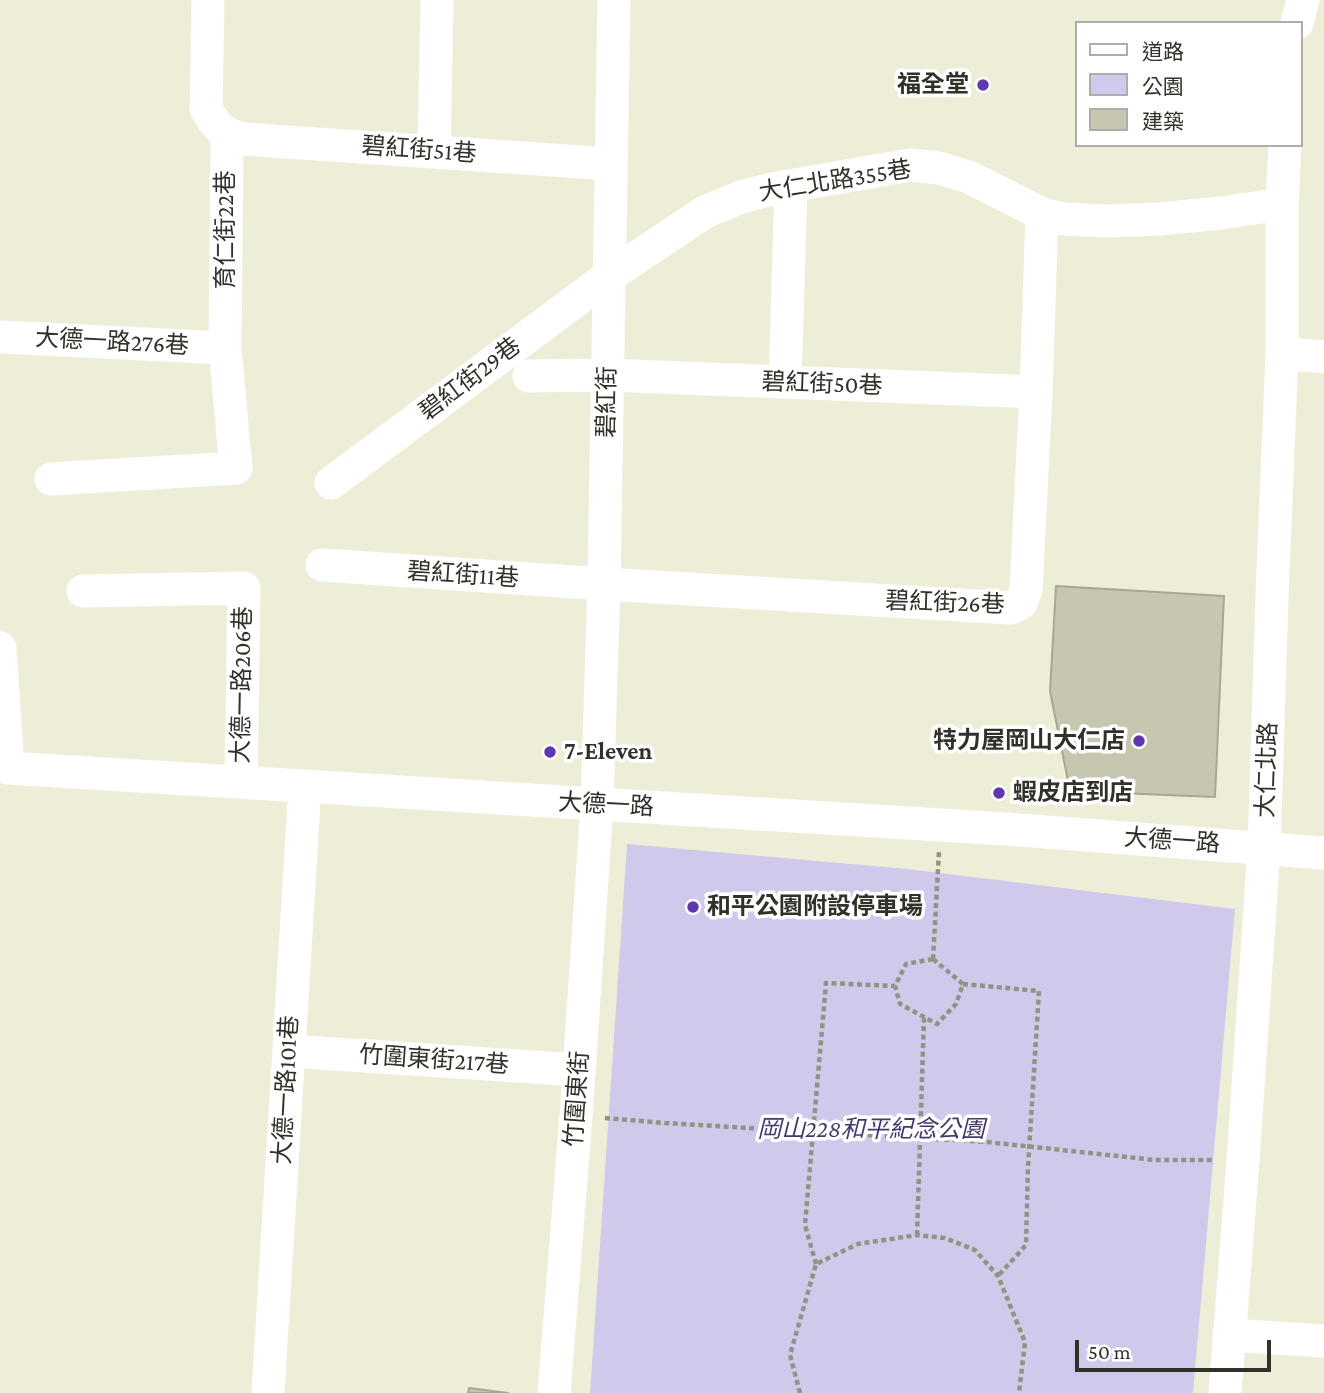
<!DOCTYPE html>
<meta charset="utf-8">
<style>
body{margin:0}
#map{position:relative;width:1324px;height:1393px;overflow:hidden;background:#eeeed8;font-family:"Crimson Pro","Noto Sans TC",serif}
canvas{display:block}
.legend{position:absolute;left:1075px;top:21px;width:228px;height:126px;box-sizing:border-box;background:#fff;border:2px solid #adada9;margin:0;padding:9px 12px;list-style:none;font-size:21px;color:#313129}
.legend li{display:flex;align-items:center;gap:14px;height:35px}
.legend b{width:35px;border:2px solid #adada9}
.scale{position:absolute;left:1075px;top:1340px;width:196px;height:32px;box-sizing:border-box;border:4px solid #313129;border-top:0;padding-left:9px;font-size:21px;line-height:24px;white-space:nowrap;color:#313129;-webkit-text-stroke:5px #fff;paint-order:stroke}
</style>
<div id="map">
<canvas width="1324" height="1393"></canvas>
<ul class="legend">
<li><b style="height:9px;background:#fff"></b>道路</li>
<li><b style="height:19px;background:#d0c9ec"></b>公園</li>
<li><b style="height:19px;background:#c7c7b1"></b>建築</li>
</ul>
<div class="scale">50 m</div>
</div>
<script>
const ctx = document.querySelector('canvas').getContext('2d');
ctx.lineJoin = 'round';
function fill(path, color) { ctx.fillStyle = color; ctx.fill(path, 'evenodd'); }
function strokePath(path, color, width, dash) { ctx.strokeStyle = color; ctx.lineWidth = width; ctx.lineCap = dash ? 'butt' : 'round'; ctx.setLineDash(dash || []); ctx.stroke(path); }
function drawText(font, color, halo, rows, align = 'center') {
  ctx.font = font + ' "Crimson Pro","Noto Sans TC",serif'; ctx.lineWidth = 7; ctx.setLineDash([]); ctx.textBaseline = 'middle'; ctx.strokeStyle = halo; ctx.fillStyle = color; for (const [text, x, y, turn = 0] of rows) {
    ctx.save(); ctx.translate(x, y); ctx.rotate((+turn || 0) * Math.PI / 180); ctx.textAlign = isNaN(turn) ? turn : align; if (halo) ctx.strokeText(text, 0, 0); ctx.fillText(text, 0, 0); ctx.restore();
  }
}
const green = new Path2D(`
 M627,844L907,869L1235,909L1193,1393H590Z`);
const building = new Path2D(`
 M1056,586L1224,596L1215,797L1070,791L1050,691Z
 M469,1388L508,1393H468Z`);
const path = new Path2D(`
 M933,959L963,984L956,1004L937,1024L900,1004L895,986L906,964Z
 M933,959L939,851
 M963,984L1039,991L1028,1167L1026,1245L998,1276
 M605,1118L665,1123L987,1142L1155,1160H1214
 M917,1235L924,1017
 M816,1264L805,1225L826,983L895,986
 M800,1393L790,1355L816,1264L858,1244L917,1235L945,1238L975,1250L998,1276L1025,1342L1019,1393`);
const minor = new Path2D(`
 M208,0L206,109C217,128 222,133 243,139L611,164
 M1297,23L1303,0
 M434,151L437,0
 M0,337L225,348
 M1282,353L1324,357
 M529,376L607,375L1036,392
 M785,382L791,186
 M51,479L236,468L225,348L227,134
 M331,483L609,276L705,212L741,197L772,189L910,165L939,168L969,177L1042,214L1065,219L1105,221L1160,219L1221,213L1282,204
 M322,565L604,584L1011,608L1021,603L1026,590L1036,392L1042,214
 M83,591L244,588L241,782
 M0,648L8,768L1006,829L1324,853
 M289,1051L579,1070
 M1229,1335L1324,1341
 M268,1393L305,786
 M554,1393L576,1116L597,804L604,584L614,0
 M1225,1393L1243,1161L1264,848L1272,597L1282,353V204L1285,145`);
const markers = [
 [983,85,7,"#6037ae"],
 [1139,741,7,"#6037ae"],
 [550,752,7,"#6037ae"],
 [999,793,7,"#6037ae"],
 [693,907,7,"#6037ae"]
];
const poiNames = [
 ["福全堂",969,85,"right"],
 ["特力屋岡山大仁店",1125,741,"right"],
 ["7-Eleven",564,752],
 ["蝦皮店到店",1013,793],
 ["和平公園附設停車場",707,907]
];
const streetNames = [
 ["碧紅街51巷",419,150,4],
 ["大仁北路355巷",835,181,-9],
 ["育仁街22巷",226,230,-90],
 ["大德一路276巷",112,342,3],
 ["碧紅街29巷",470,379,-37],
 ["碧紅街50巷",822,384,2],
 ["碧紅街",607,402,-89],
 ["碧紅街11巷",463,575,4],
 ["碧紅街26巷",945,603,2],
 ["大德一路206巷",242,685,-89],
 ["大仁北路",1267,770,-88],
 ["大德一路",606,805,3],
 ["大德一路",1172,841,4],
 ["竹圍東街217巷",434,1060,4],
 ["大德一路101巷",286,1090,-87],
 ["竹圍東街",577,1099,-86]
];
const parkNames = [
 ["岡山228和平紀念公園",871,1130]
];
fill(green, '#d0c9ec');
fill(building, '#c7c7b1');
strokePath(building, '#a7a792', 2);
strokePath(path, '#939384', 4.5, [5, 3.5]);
strokePath(minor, '#fff', 33);
for (const [x, y, r, color] of markers) { const dot = new Path2D(); dot.arc(x, y, r, 0, 2 * Math.PI); ctx.fillStyle = color; ctx.fill(dot); strokePath(dot, '#fff', 2.5); }
drawText('bold 24px', '#313129', '#fff', poiNames, 'left');
drawText('24px', '#313129', '#fff', streetNames);
drawText('italic 24px', '#46386d', '#fff', parkNames);
</script>
